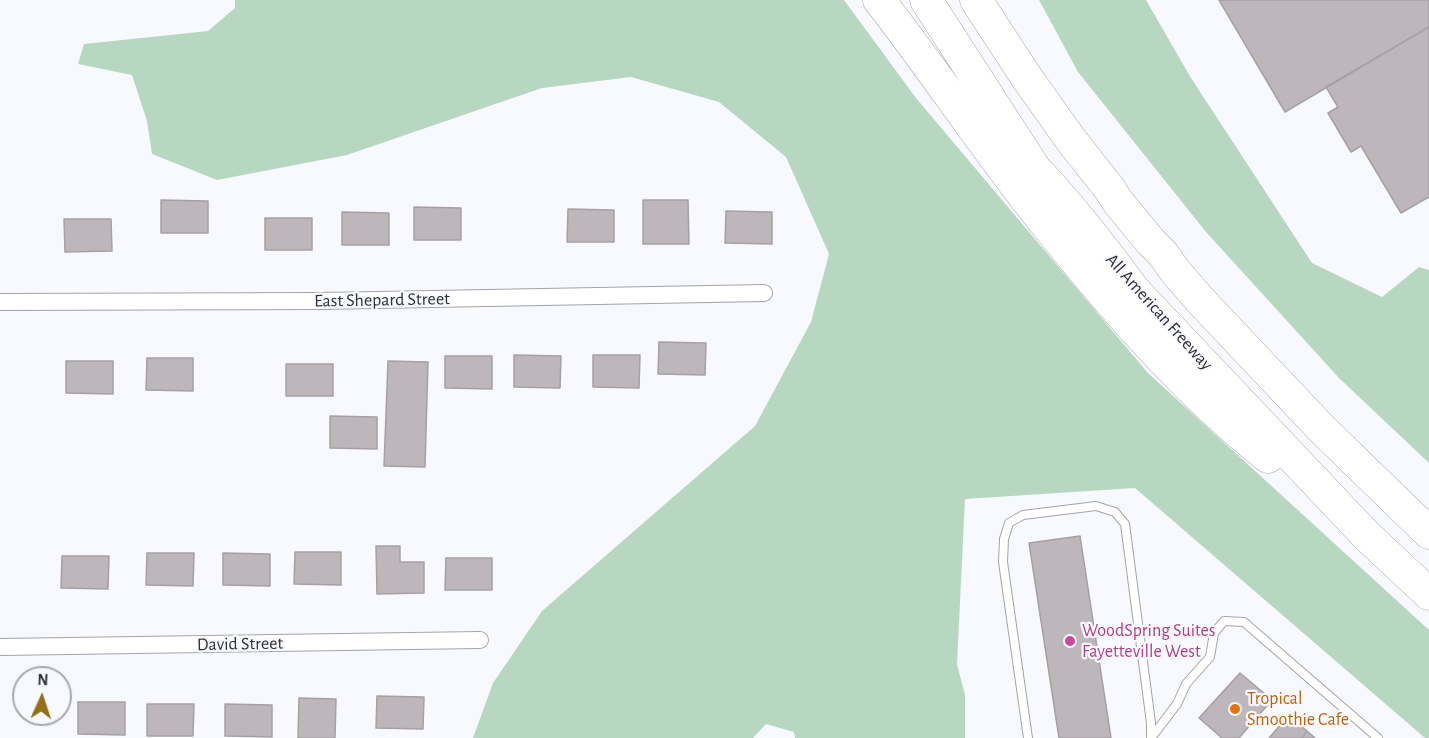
<!DOCTYPE html>
<style>
body{margin:0}
#map{position:relative;width:1429px;height:738px;overflow:hidden;background:#f8f9fe;font-family:"Alegreya Sans",sans-serif}
canvas{display:block}
.north{position:absolute;left:12px;top:666px;width:60px;height:60px;box-sizing:border-box;background:#f8f9fe;border:2px solid #a8a9ad;border-radius:50%;rotate:3deg;font-size:16px;font-weight:700;line-height:24px;text-align:center;color:#303134}
.north::after{content:'';display:block;margin:auto;width:21px;height:27px;background:#967019;clip-path:polygon(50% 0,100% 100%,50% 72%,0 100%)}
</style>
<div id="map">
<canvas width="1429" height="738"></canvas>
<div class="north">N</div>
</div>
<script>
const ctx = document.querySelector('canvas').getContext('2d');
ctx.lineJoin = 'round';
function fill(path, color) { ctx.fillStyle = color; ctx.fill(path, 'evenodd'); }
function strokePath(path, color, width, dash) { ctx.strokeStyle = color; ctx.lineWidth = width; ctx.lineCap = dash ? 'butt' : 'round'; ctx.setLineDash(dash || []); ctx.stroke(path); }
function drawText(font, color, halo, rows, align = 'center') {
  ctx.font = font + ' "Alegreya Sans",sans-serif'; ctx.lineWidth = 4.5; ctx.setLineDash([]); ctx.textBaseline = 'middle'; ctx.strokeStyle = halo; ctx.fillStyle = color; for (const [text, x, y, turn = 0] of rows) {
    ctx.save(); ctx.translate(x, y); ctx.rotate((+turn || 0) * Math.PI / 180); ctx.textAlign = isNaN(turn) ? turn : align; if (halo) ctx.strokeText(text, 0, 0); ctx.fillText(text, 0, 0); ctx.restore();
  }
}
const green = new Path2D(`
 M235,0H844L916,98L1148,373L1429,630V738H1425L1135,488L965,499L957,664L965,695V738H795L794,732L766,724L753,738H473L493,683L542,611L755,426L811,322L829,254L786,157L719,102L631,77L542,88L347,155L217,180L152,154L147,121L132,75L78,64L84,44L208,31L235,8Z
 M1039,0H1146L1191,78L1312,263L1382,297L1419,267L1429,270V463L1339,378L1206,232L1078,72Z`);
const building = new Path2D(`
 M1219,0H1429V27L1285,112Z
 M1429,27V197L1401,213L1361,146L1351,152L1328,113L1338,107L1326,87Z
 M161,200L208,201V233H161Z
 M643,200H688L689,244H643Z
 M414,207L461,208V240H414Z
 M568,209L614,210V242H567Z
 M726,211L772,212V244L725,243Z
 M342,212L389,213V245H342Z
 M265,218H312V250H265Z
 M64,219H111L112,251L65,252Z
 M659,342L706,343L705,375L658,374Z
 M514,355L561,356L560,388L514,387Z
 M593,355H640L639,388L593,387Z
 M445,356H492V389L445,388Z
 M147,358H193V391L146,390Z
 M66,361H113V394L66,393Z
 M388,361L428,362L425,467L384,466Z
 M286,364H333V396H286Z
 M330,416L377,417V449L330,448Z
 M1080,536L1111,738H1059L1029,543Z
 M376,546H400V562H424V593L377,594Z
 M295,552H341V585L294,584Z
 M147,553H194L193,586L146,585Z
 M223,553L270,554V586L223,585Z
 M62,556H109L108,589L61,588Z
 M446,558H492V590H445Z
 M1240,673L1272,700L1239,738H1222L1199,718Z
 M377,696L424,697L423,729L376,728Z
 M299,698L336,699L335,738H298Z
 M78,702H125V735L78,734Z
 M147,704H194L193,736H147Z
 M225,704L272,705V737L225,736Z
 M1289,715L1307,731L1302,738H1269Z
 M1307,731L1315,738H1302Z`);
const service = new Path2D(`
 M1028,738L1003,562L1004,539L1009,523L1023,515L1096,506L1115,512L1125,524L1151,723V738
 M1151,738L1177,704L1186,684L1210,657L1214,633L1224,621L1244,622L1378,738`);
const minor = new Path2D(`
 M0,302L321,301L764,293
 M0,647L480,640`);
const motorway = new Path2D(`
 M879,0C936,73 987,151 1045,223C1112,307 1184,390 1268,457
 M926,0L1035,169C1071,206 1103,248 1134,290L1367,536L1429,594
 M976,0L1027,78L1071,140L1109,188L1118,202L1151,242L1163,254L1175,271L1201,301L1321,428L1429,533`);
const markers = [
 [1070,641,6,"#d1479c"],
 [1235,709,6,"#e8710a"]
];
const streetNames = [
 ["East Shepard Street",382,300,-1],
 ["All American Freeway",1159,312,48],
 ["David Street",240,644,-1]
];
const hotelNames = [
 ["WoodSpring Suites",1082,631],
 ["Fayetteville West",1082,652]
];
const foodNames = [
 ["Tropical",1247,699],
 ["Smoothie Cafe",1247,720]
];
fill(green, '#b8d7c0');
fill(building, '#bdb7bb');
strokePath(building, '#a6a0a4', 1.5);
strokePath(service, '#a2a4aa', 10);
strokePath(minor, '#a2a4aa', 18);
strokePath(motorway, '#a2a4aa', 33);
strokePath(service, '#fff', 8);
strokePath(minor, '#fff', 16);
strokePath(motorway, '#fff', 32);
for (const [x, y, r, color] of markers) { const dot = new Path2D(); dot.arc(x, y, r, 0, 2 * Math.PI); ctx.fillStyle = color; ctx.fill(dot); strokePath(dot, '#f8f9fe', 2); }
drawText('18px', '#303134', '#f8f9fe', streetNames);
drawText('18px', '#b23c85', '#f8f9fe', hotelNames, 'left');
drawText('18px', '#c56008', '#f8f9fe', foodNames, 'left');
</script>
